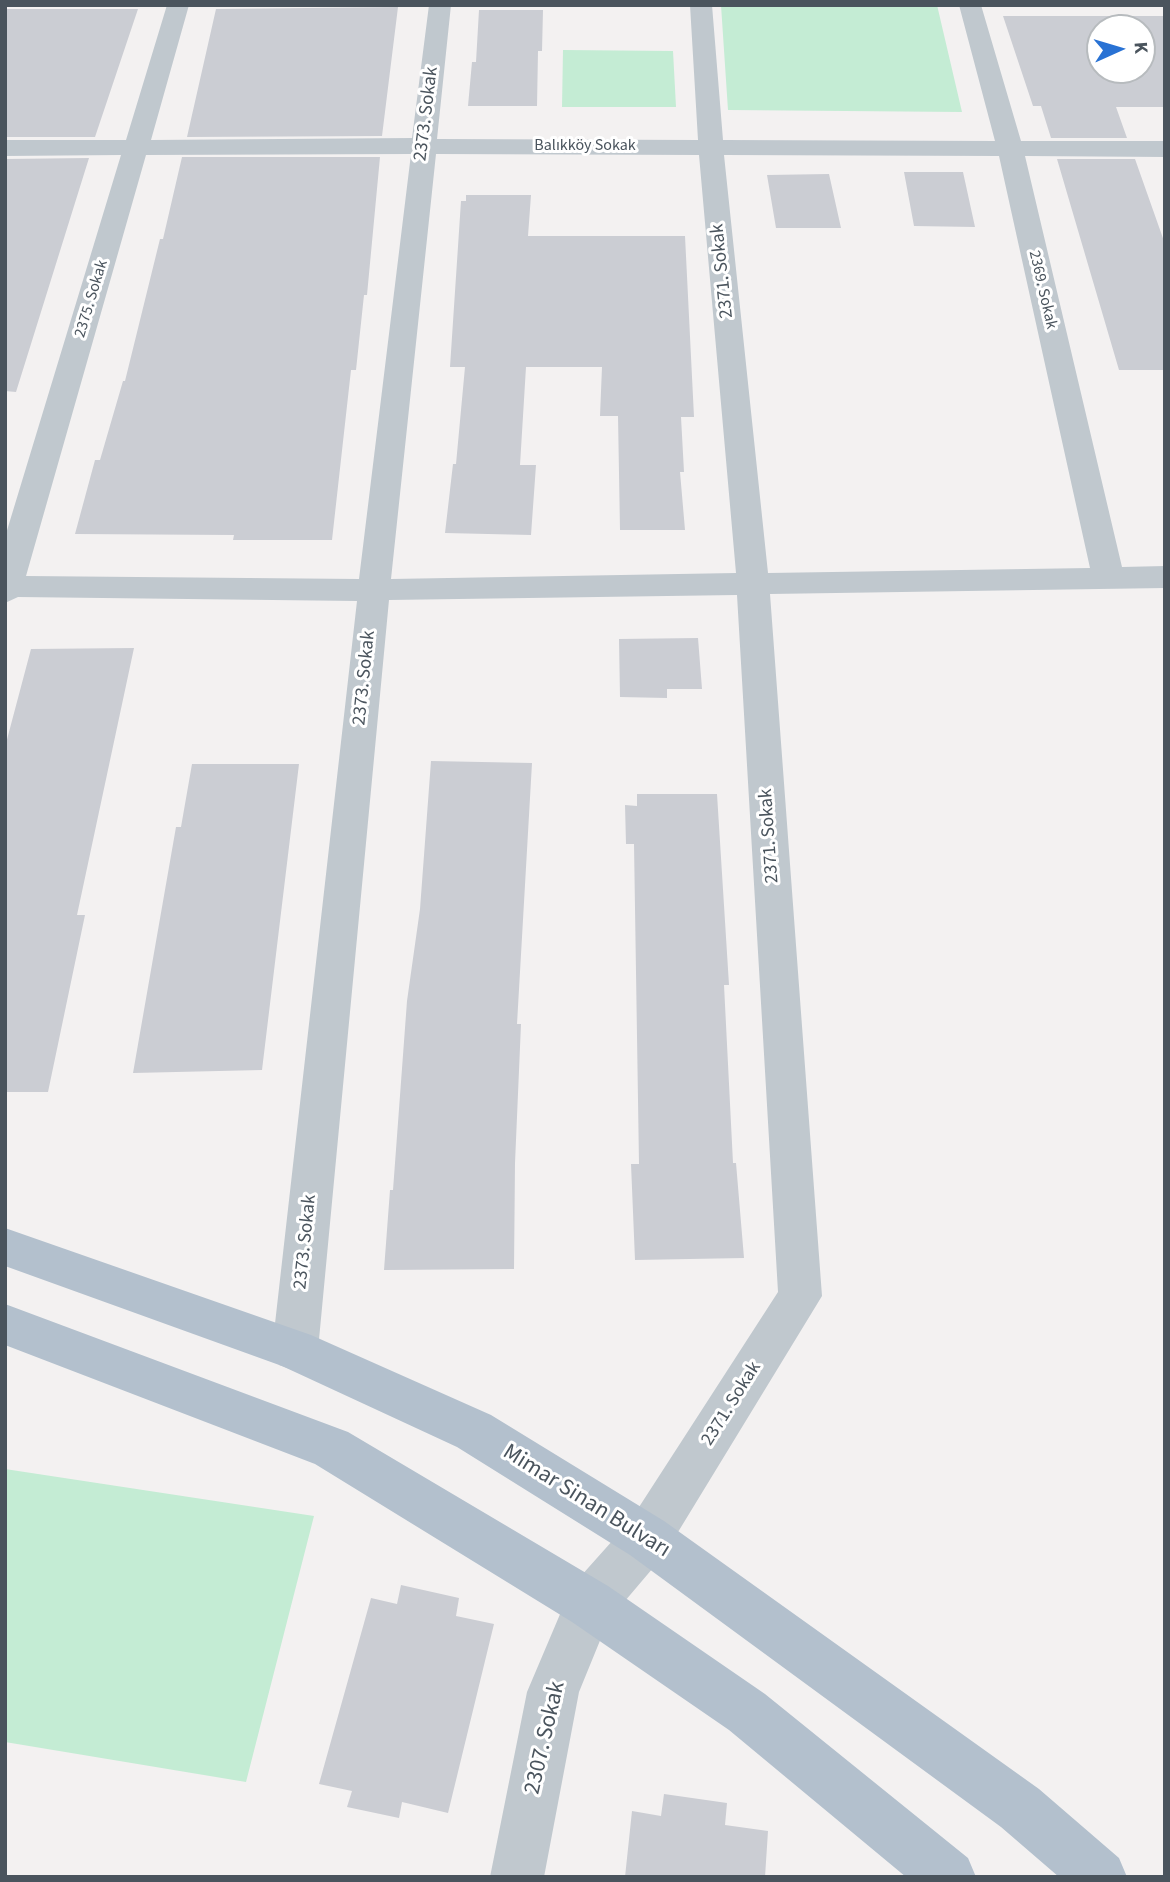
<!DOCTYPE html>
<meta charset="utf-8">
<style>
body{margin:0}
#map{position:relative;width:1170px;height:1882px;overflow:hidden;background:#f3f1f1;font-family:"Source Sans 3",sans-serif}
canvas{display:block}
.frame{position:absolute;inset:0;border:7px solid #4a545d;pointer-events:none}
.north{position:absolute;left:1086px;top:14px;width:70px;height:70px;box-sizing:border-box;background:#fff;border:2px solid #b7bbbe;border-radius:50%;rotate:86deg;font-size:19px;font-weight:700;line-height:28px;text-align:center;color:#4a545d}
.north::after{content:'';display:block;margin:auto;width:24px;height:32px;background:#2972d4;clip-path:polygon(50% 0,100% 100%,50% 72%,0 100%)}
</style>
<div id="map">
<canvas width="1170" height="1882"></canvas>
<div class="frame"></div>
<div class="north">K</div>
</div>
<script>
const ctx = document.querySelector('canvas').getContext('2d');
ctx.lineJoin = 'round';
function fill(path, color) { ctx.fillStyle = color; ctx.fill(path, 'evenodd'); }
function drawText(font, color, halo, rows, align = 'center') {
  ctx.font = font + ' "Source Sans 3",sans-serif'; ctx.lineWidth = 6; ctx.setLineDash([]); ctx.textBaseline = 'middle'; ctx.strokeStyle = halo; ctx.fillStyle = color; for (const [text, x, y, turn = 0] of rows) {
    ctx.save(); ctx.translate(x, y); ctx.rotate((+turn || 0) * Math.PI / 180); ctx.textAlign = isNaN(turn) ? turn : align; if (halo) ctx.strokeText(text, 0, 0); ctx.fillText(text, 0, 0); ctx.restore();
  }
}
const green = new Path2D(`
 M721,5H937L962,112L728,110Z
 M563,50L673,51L676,107H562Z
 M5,1469L314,1516L246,1782L5,1742Z`);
const building = new Path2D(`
 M398,7L382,136L187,137L216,9Z
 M5,9H138L95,137H5Z
 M479,10H543L542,51H538L537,106H468L472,62H476Z
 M1003,16H1165V107H1116L1127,138H1051L1041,106H1033ZM1100,28H1142V70H1100Z
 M182,157H380L367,295H364L356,370H351L332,540H233L234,535L75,534L95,460H100L123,381H125L160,239H163Z
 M89,158L16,392L5,391V159Z
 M1057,159H1135L1165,244V370H1119Z
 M904,172H963L975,227L914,226Z
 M829,174L841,228H776L767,175Z
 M466,195H531L528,236H685L694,417H681L684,472H680L685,530H620L618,416H600L602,367H526L520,465H536L531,535L445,533L453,464H456L465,367H450L461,201H466Z
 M698,638L702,689H667V698L620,697L619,639Z
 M134,648L77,915H85L48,1092H5V747L31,649Z
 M431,761L532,763L517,1024H521L515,1163L514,1269L384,1270L390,1190H393L407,1001L420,909Z
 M192,764H299L262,1070L133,1073L176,827H181Z
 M637,794H717L729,985H724L733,1163H736L744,1258L635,1260L631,1164H639L634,844H626L625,805L637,806Z
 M401,1585L459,1598L456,1616L494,1624L448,1813L402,1802L399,1818L347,1807L352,1791L319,1784L371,1598L397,1604Z
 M664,1794L727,1803L725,1825L768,1831L765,1877H625L632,1811L661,1816Z`);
const minor = new Path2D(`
 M167,5H189L151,140L412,138L429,5H451L437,139L698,140L690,5H712L723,140L995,141L959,5H981L1021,141H1165V157L1025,156L1122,567L1165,566V588L770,594L822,1296L664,1555L608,1621L579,1692L544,1877H490L527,1692L572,1586L630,1521L778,1292L737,595L389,600L318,1350L311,1365L295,1371L279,1365L272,1350L357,601L18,597L5,603V537L121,155L5,156V140H126ZM411,154L359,579L26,576L146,155ZM436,154L699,155L736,573L391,579ZM724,155L999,156L1090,568L768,573Z`);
const major = new Path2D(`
 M5,1228L311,1335L491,1415L664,1521L1039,1789L1119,1858L1127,1877H1059L1001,1827L630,1555L457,1447L282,1366L5,1266Z
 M5,1304L348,1432L608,1586L765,1694L968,1858L976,1877H906L729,1730L572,1622L315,1464L5,1345Z`);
const farStreetnames = [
 ["Balıkköy Sokak",585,146],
 ["2369. Sokak",1042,290,77],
 ["2375. Sokak",92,299,-73]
];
const streetNames = [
 ["2373. Sokak",427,114,-83],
 ["2371. Sokak",723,271,-96],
 ["2373. Sokak",365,678,-84],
 ["2371. Sokak",770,836,-94],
 ["2373. Sokak",306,1242,-84],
 ["2371. Sokak",732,1404,-58]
];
const nearStreetnames = [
 ["Mimar Sinan Bulvarı",586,1502,32],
 ["2307. Sokak",546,1738,-77]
];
fill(green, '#c4ecd4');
fill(building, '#cbcdd3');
fill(minor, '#c0c8ce');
fill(major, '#b3c0cd');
drawText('16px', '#4a545d', '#fff', farStreetnames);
drawText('19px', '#4a545d', '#fff', streetNames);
drawText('23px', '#4a545d', '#fff', nearStreetnames);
</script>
